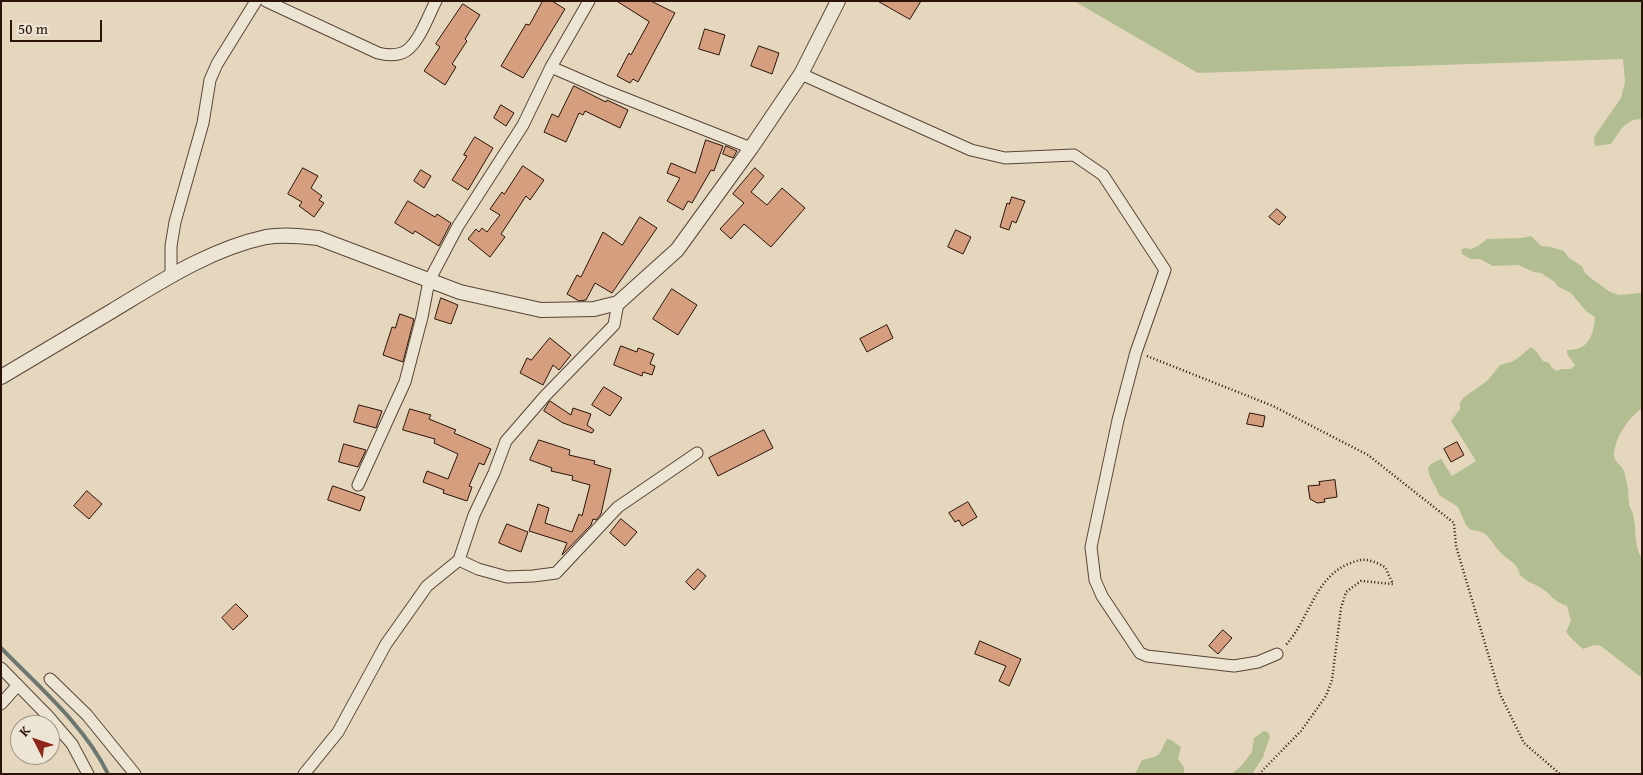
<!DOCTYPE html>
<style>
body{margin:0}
#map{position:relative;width:1643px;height:775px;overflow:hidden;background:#e4d7bd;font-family:"Gentium Book Plus",serif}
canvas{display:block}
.frame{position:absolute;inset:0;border:2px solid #2b1309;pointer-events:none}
.north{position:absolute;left:10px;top:715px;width:50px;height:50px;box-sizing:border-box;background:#ede5d4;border:1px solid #9f9183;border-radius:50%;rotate:311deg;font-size:14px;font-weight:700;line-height:20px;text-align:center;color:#2b1309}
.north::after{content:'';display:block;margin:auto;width:18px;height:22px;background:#8f2418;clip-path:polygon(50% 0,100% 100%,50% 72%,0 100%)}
.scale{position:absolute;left:10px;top:20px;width:92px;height:22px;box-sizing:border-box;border:2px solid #2b1309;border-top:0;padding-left:6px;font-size:15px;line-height:18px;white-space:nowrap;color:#2b1309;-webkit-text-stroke:4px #ede5d4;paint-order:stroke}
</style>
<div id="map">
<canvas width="1643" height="775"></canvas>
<div class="frame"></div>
<div class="north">K</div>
<div class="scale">50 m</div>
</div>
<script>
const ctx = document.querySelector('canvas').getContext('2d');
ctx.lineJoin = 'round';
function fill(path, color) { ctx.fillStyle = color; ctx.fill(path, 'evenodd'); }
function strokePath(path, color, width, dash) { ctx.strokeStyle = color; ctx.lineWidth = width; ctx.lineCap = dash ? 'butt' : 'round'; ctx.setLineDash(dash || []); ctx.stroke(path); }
const green = new Path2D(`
 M1074,1H1642V119C1624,119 1620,132 1611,144L1595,146L1594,137L1621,98L1625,82L1623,59L1198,73Z
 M1531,236L1541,246L1551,247L1564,251L1569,258L1582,266L1585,273L1592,279L1610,292L1619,295L1642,293V408C1628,419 1616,435 1614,453C1613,461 1620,464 1623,469C1625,473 1626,480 1627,484C1629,491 1628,497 1629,503C1629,507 1632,510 1633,514C1637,529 1633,544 1642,559V678L1601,646L1594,645L1583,649C1577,644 1571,638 1566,632L1571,621L1567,606C1552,601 1552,594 1541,588C1535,584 1527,582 1521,576C1518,572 1520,573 1518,569C1514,562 1506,558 1501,553C1489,541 1490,531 1471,530L1466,525L1458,507L1439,495C1436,485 1429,479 1428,468L1431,464L1441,459L1452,476L1476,461L1451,421L1460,409V403L1463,398L1487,381L1500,365C1518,361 1517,358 1531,347L1536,351L1543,361L1549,363L1552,368L1557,371L1561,369H1571L1575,365L1567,354V350C1588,351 1594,335 1595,317L1586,311L1571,293L1557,286L1555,282L1541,273L1534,272L1518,265L1493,266L1480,259H1471L1462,254L1461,250L1464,248L1471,249L1478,246L1487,239L1522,238Z
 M1264,731L1268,732L1270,737L1263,757L1252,774H1232L1242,765L1252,752L1254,738Z
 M1167,739L1171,740L1181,747L1178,759L1184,767V774H1135L1142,760C1163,755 1157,757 1167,739Z`);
const stream = new Path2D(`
 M1,648C38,686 85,726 108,774`);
const building = new Path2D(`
 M543,1H552L565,9L523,78L501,66L526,24L529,25Z
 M617,1H651L675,13L638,82L633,79L630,83L617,76L629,53L631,55L649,22Z
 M878,1H921L910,19Z
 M463,4L480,15L465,39L467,41L452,64L456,67L445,85L424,71L440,47L436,44Z
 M705,29L725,35L719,55L699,49Z
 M759,46L779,53L772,74L751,66Z
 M574,86L606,102L607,100L628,110L620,128L585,111L583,115L579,113L566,142L544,132L552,114L558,117Z
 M501,105L514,113L506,126L494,118Z
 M475,137L493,148L468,190L452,180L467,156L464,155Z
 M706,140L723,146L714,171L711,170L692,203L688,201L683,210L667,201L680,178L667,173L671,163L695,173Z
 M726,146L737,151L733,158L723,154Z
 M523,166L544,180L530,200L526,196L501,234L505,237L490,257L468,239L476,229L479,232L482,228L487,232L500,215L490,209L502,192L504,194Z
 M303,168L318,176L311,188L322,196L319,200L324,203L314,217L299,206L302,202L288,194Z
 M755,168L764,176L751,192L767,205L782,188L805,208L771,247L744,224L731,239L720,229L744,203L733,194Z
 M421,170L431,176L424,188L414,181Z
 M1012,197L1025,201L1016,223L1012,221L1009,230L1000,227L1007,203L1009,204Z
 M408,201L435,217L437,214L451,223L439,246L415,231L413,234L395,223Z
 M1277,209L1286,217L1279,225L1269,217Z
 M640,217L657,228L612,293L595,283L586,300L579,301L567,294L577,275L581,277L603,232L622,245Z
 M956,230L971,237L963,254L948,247Z
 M672,289L697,305L678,335L653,319Z
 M441,298L458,305L451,324L435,319Z
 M400,314L414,319L403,362L383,355L392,327L395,328Z
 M887,325L893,338L867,352L860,339Z
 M550,338L571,355L559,370L553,365L543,385L520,373L527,358L531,360Z
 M621,346L637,352L638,348L654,354L650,364L655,366L652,375L643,372L642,376L614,365Z
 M604,387L622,398L610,416L592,405Z
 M550,401L571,415L573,408L591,414L587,425L594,430L592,433L563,423L544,411Z
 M359,405L382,411L376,428L354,422Z
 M410,409L431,415L429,419L456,430L454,433L491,449L484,465L479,463L477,468L469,486L472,487L467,501L443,493L444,490L423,482L427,471L448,479L458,454L434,443L435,439L403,430Z
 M1250,413L1265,416L1263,427L1247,424Z
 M764,430L773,448L718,476L709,458Z
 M539,440L570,450L569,455L595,461L594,464L611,469L601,514L596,520L593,519L591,525L562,555L567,543L529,531L538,504L549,508L545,523L572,532L579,514L582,516L590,485L572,480L573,476L551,471L552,468L530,460Z
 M1457,442L1464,455L1451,462L1444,449Z
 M344,444L366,450L358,467L339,462Z
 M1335,480L1337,497L1324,499L1325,502L1317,503L1310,499L1308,486L1320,485L1319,482Z
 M333,486L365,497L360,511L328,500Z
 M87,491L102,504L89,519L74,506Z
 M968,502L977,517L962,526L959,520L955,522L949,513Z
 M621,519L637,532L625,546L610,533Z
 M507,524L528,532L521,552L499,543Z
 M698,569L706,576L694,590L686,582Z
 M236,604L248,616L233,630L222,618Z
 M1223,630L1232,638L1218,654L1209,646Z
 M980,641L1021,659L1009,686L999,681L1006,666L975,654Z`);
const path = new Path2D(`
 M1147,356L1273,406L1368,455L1454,523L1456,546L1500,694L1524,743L1560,774
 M1259,774L1301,731L1326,696L1332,680L1341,608L1346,592L1361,581L1393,584L1385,567C1381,565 1376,562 1371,561C1362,558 1356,561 1348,564C1314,579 1309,620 1285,646`);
const minor = new Path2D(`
 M266,1L378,53C386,55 394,56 402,53C418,47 428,16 436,1
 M551,67L604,90L751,148
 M801,74L971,150L1005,158L1074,155L1103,175L1165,270L1136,352L1118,420L1091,547L1095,580L1102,596L1140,653L1147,656L1234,666L1258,662L1277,654
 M171,276V246L175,222L203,123L210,80L217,64L256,1
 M358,485L405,382L422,317L429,281L458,226L523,125L551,67L589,1
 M459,560L478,569L507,577L533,576L556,573L618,507L697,453
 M1,668L48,716L72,744L88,774
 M50,679L87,715L135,774
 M1,704L18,685
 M304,774L338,732L386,644L427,586L459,560L474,515L494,473L506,441L545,396L614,325L618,303`);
const tertiary = new Path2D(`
 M1,377C38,355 75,333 112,311C160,282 210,249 266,237C283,234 301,236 318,238L460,292L541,310L594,309L618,303L677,250L751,148L801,74L838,1`);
fill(green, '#b2be92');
strokePath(stream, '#6b776f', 4);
fill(building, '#d49e7f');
strokePath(building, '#2b1309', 1);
strokePath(minor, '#594436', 13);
strokePath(tertiary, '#594436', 16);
strokePath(path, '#2b1309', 2.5, [1, 2.5]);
strokePath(minor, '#ede5d4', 11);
strokePath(tertiary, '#ede5d4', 14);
</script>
